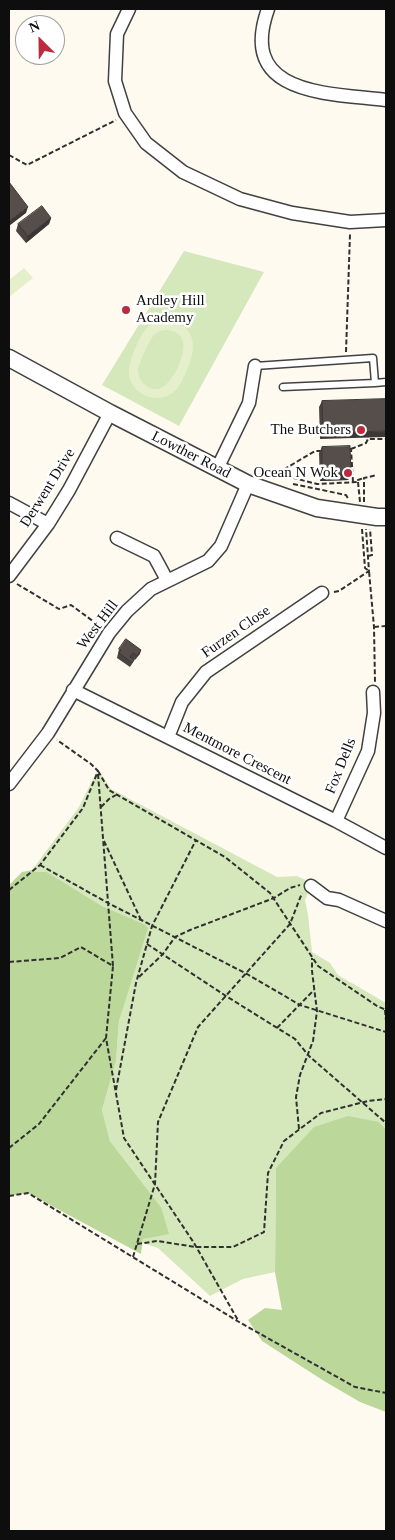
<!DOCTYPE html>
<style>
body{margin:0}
#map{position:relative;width:395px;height:1540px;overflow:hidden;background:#fefaf0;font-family:Georgia,serif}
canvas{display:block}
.frame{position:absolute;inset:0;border:10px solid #0e0e0e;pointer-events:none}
.north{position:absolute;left:15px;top:15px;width:50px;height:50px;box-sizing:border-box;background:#fff;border:1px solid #9f9f9f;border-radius:50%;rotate:337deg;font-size:14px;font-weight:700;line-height:20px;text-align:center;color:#0e0e0e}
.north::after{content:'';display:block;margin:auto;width:18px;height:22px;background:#b92b3d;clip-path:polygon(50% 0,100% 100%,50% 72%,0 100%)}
</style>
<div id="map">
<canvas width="395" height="1540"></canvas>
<div class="frame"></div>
<div class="north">N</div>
</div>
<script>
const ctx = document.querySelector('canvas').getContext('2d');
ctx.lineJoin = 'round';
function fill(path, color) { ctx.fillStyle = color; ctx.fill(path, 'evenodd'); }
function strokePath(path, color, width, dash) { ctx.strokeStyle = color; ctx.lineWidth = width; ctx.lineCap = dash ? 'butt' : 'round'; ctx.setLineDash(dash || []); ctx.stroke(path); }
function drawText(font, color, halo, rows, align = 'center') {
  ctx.font = font + ' Georgia,serif'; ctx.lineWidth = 5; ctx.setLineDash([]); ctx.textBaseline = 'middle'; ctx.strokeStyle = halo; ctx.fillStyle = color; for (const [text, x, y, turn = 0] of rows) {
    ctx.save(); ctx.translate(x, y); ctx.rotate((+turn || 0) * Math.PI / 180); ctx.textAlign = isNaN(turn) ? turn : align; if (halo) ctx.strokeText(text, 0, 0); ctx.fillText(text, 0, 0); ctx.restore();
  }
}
const green = new Path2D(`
 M184,251L264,272L179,426L102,385Z
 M100,772L111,789L277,877L297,876L308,881L305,886L308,893L305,900L308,915L312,952L330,963L338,975L386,1003V1129L379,1122L276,1168L275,1272L243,1279L210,1296L158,1248L143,1243V1239L161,1207L110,1141L102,1110L116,1061L119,1021L144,924L102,906L47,872H34L32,870L79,807L96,773Z`);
const forest = new Path2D(`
 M32,870L35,872H47L102,906L144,924L148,928L119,1021L116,1061L102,1110L110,1141L161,1207L169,1234L143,1239L141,1254L28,1193L9,1196V885L22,872Z
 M348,1116L379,1122L386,1129V1412L360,1402L324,1381L262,1341L248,1320L265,1308L282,1310L275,1272L276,1168L314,1127Z`);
const pitch = new Path2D(`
 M24,268L33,278L9,297V280Z
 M168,320C197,326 197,348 187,370C184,376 182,382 178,387C168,402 146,401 135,388C132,384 129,379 129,374C128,363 139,336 147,328C153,323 160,321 168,320ZM168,330C190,334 184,352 178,367C172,379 160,399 144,384C140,380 138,375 138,370C139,363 149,340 154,335C158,331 163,330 168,330Z`);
const path = new Path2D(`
 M9,155L27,165L116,120
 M346,352L350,234
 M349,449H351L353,482
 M351,449L366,443L368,439H386
 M278,474L317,484L358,482V480L364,478
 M271,477L315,451H322
 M358,482L360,502
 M293,484L346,495L349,500
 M364,502V478L377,475
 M362,529L365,568L369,571L374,627L375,682
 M368,556L372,555L370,529
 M17,584L59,609L71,605L101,627
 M334,592L339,591L369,571L366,529
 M374,627L386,626
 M98,771L109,790L225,857L270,893L318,966L377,1006L386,1010
 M98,774L113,966
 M101,807L109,799L116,795
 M104,841L141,920
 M40,865L108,903L247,974L300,1005L386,1032
 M9,890L40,865L83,808L98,771L91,764L57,740
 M147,944L226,996L295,1039L309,1056L386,1123
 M9,962L60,958L81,947L113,966L106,1038L124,1138L194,1243L239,1322
 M139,977L163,954L175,937L190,930L274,898L290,888L300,885
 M385,1010L386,1021
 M277,1028L314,990
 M116,1090L136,983L152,926L196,840
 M299,1129L296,1097L300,1075L313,1041L317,1011L312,971V958
 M9,1148L39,1124L106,1038
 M9,1196L28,1193L239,1322L355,1387L386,1393
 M137,1244L157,1241L196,1247H233L264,1232L268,1173L284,1141L321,1113L368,1101L386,1099
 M133,1257L155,1184L158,1122L198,1027L290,924L302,893`);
const service = new Path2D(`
 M255,366L373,358L375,383L386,382
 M283,387L375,383`);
const minor = new Path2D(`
 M129,9L117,34L115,81L125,113L146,143L183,172L240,199L292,213L350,222L386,220
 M268,9C237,96 329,93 386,100
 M217,469L249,403L255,366
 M9,503L48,524
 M117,538L154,556L167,580
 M9,576L48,524L69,490L110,413
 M73,690L336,821L386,848
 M168,737L182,702L206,672L322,593
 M9,784L48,733L109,633L127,611L151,589L208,561L221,546L248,484
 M336,821L368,751L374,713L373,692
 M311,886L327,898L339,900L386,921`);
const tertiary = new Path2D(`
 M9,358L110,413L248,484L317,508L377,517H386`);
const wall = new Path2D(`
 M51,218L49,224L26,243L16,231L18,224Z
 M386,399L320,439L319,407L322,401Z
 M322,447L351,474L348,480L320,481L319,453Z
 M119,649L141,650L140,654L135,660L131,658L134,660L132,664L130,667L117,658Z`);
const shadedWall = new Path2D(`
 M28,207L26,213L9,226V221Z
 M51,218L49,224L26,243L28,236Z
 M386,431V437L320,439L323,433Z
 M322,474H351L348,480L320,481Z`);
const building = new Path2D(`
 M9,182L28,207L9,221Z
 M42,206L51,218L28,236L18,224Z
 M386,399V431L323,433L322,401Z
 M350,446L351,474H322V447Z
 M126,639L141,650L137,656L133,653L130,657L134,660L132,663L119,653L121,650L119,649Z`);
const markers = [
 [126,310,5,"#b92b3d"],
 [361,430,5,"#b92b3d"],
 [348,473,5,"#b92b3d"]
];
const poiNames = [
 ["Ardley Hill",136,301,"left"],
 ["Academy",136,318,"left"],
 ["The Butchers",351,430],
 ["Ocean N Wok",338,473]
];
const streetNames = [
 ["Lowther Road",191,455,27],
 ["Derwent Drive",48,488,-58],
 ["West Hill",98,625,-53],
 ["Furzen Close",236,632,-35],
 ["Mentmore Crescent",237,754,27],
 ["Fox Dells",341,766,-68]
];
fill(green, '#d5e8bb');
fill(forest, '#bbd89a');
fill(pitch, '#e6efcc');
strokePath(service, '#414141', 9);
strokePath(minor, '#414141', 15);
strokePath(tertiary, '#414141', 19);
strokePath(path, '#303030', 2, [5, 2.5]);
strokePath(service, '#fff', 6);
strokePath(minor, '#fff', 12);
strokePath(tertiary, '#fff', 16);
fill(wall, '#4a4340');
fill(shadedWall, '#3c3734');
fill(building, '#564e4b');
strokePath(building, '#3c3734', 1);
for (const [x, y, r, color] of markers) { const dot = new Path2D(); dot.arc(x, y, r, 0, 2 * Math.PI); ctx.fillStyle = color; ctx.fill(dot); strokePath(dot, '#fff', 2); }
drawText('15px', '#0e0e0e', '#fff', poiNames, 'right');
drawText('15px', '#0e0e0e', '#fff', streetNames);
</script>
